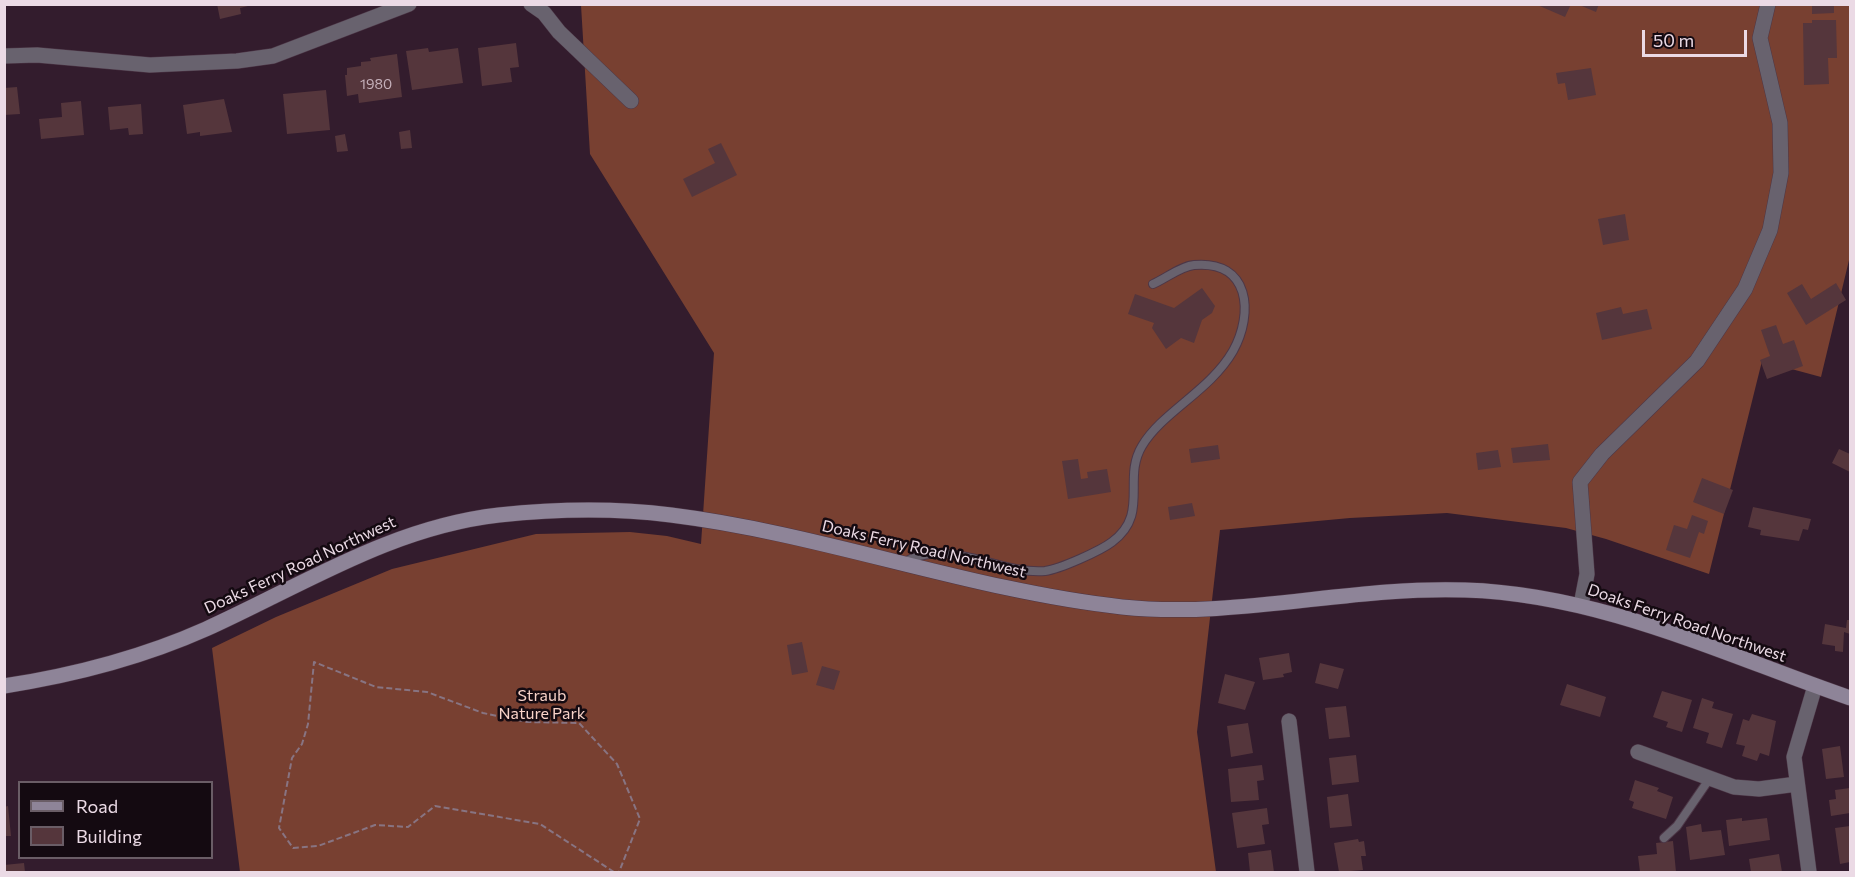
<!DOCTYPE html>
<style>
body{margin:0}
#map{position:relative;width:1855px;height:877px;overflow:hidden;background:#331c2d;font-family:Commissioner,sans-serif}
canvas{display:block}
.frame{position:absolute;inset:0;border:6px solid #ebdae5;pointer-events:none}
.legend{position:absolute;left:18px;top:781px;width:195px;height:78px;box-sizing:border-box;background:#140a11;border:2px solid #6a5d66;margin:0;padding:8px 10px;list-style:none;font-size:18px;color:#ebdae5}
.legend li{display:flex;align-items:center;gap:12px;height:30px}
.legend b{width:30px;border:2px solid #6a5d66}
.scale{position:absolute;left:1642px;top:30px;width:105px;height:27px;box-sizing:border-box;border:3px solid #ebdae5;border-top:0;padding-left:8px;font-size:18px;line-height:21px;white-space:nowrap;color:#ebdae5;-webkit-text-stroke:4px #140a11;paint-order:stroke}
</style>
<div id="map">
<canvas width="1855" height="877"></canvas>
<div class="frame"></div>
<ul class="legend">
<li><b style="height:8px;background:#8e8498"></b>Road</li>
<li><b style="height:16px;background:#55363c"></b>Building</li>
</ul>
<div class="scale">50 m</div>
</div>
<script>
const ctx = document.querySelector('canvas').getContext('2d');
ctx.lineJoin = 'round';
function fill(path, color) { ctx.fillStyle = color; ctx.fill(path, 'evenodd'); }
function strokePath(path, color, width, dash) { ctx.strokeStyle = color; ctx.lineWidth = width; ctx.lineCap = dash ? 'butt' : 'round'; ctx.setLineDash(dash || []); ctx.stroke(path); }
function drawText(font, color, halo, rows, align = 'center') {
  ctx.font = font + ' Commissioner,sans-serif'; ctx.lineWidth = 5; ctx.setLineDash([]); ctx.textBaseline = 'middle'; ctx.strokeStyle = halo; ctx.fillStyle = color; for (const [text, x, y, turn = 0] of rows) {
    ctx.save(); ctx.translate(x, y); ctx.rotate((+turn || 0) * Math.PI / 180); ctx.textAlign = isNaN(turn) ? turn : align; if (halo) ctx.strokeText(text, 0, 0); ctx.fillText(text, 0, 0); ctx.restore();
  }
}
const forest = new Path2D(`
 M581,5H1850V256L1821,377L1762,361L1709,574L1606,539L1566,528L1447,513L1350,518L1220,530L1197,732L1216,872H240L212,648L276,617L392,569L536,534L630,532L667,536L701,544L714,353L590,154Z`);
const building = new Path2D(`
 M217,4H252V5L240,8L241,14L220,19Z
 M1535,4H1571L1565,17Z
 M1577,4H1599L1596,12Z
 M1812,4H1834V13L1812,14Z
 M1812,20H1836L1837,58H1828L1829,84L1804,85L1803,23H1812Z
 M516,43L519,67L510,68L512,82L482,86L478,48Z
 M428,48L429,52L458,48L463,83L412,90L406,51Z
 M397,54L402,97L359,103L358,94L347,96L345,75H347V68L361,66V62L371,61L370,58Z
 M1591,68L1596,95L1568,100L1565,83L1558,84L1556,73Z
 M17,87L20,114L4,115V88Z
 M326,90L330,130L287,134L283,94Z
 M224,99L232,132L200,136V132L187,134L183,105Z
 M81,101L84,135L41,139L39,119L62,117L61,103Z
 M141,104L143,134L129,135L128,128L110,130L108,107Z
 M410,130L412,148L401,149L399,132Z
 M345,134L348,151L337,152L335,136Z
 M721,143L737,175L692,197L683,179L715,163L708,149Z
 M1625,214L1629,240L1603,245L1598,219Z
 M1836,283L1846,300L1806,325L1787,293L1802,284L1811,299Z
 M1202,288L1215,306L1212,313L1202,320L1194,343L1181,338L1166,349L1152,328L1154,323L1128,314L1135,294L1174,308Z
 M1621,307L1623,314L1647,309L1652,329L1602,340L1596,313Z
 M1776,325L1783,344L1794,340L1803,366L1767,379L1760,360L1770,356L1761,330Z
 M1548,444L1550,460L1513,463L1511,448Z
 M1218,445L1220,459L1191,463L1189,449Z
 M1839,449L1850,454V472L1832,463Z
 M1498,450L1501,467L1478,470L1476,453Z
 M1078,459L1081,479L1088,478L1087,472L1107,469L1111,492L1068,499L1062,461Z
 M1702,478L1733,490L1724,514L1693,502Z
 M1192,503L1195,516L1170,520L1168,507Z
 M1753,507L1811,519L1808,530L1803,529L1799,541L1760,535L1761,530L1748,527Z
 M1692,515L1708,521L1704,534L1699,532L1690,558L1666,550L1674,525L1687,529Z
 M1847,620H1850V634L1844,632L1843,652L1835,651V646L1822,644L1825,624L1846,628Z
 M802,642L808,672L792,675L787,645Z
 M1289,653L1292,672L1283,674L1284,677L1263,680L1259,658Z
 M1320,663L1344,669L1338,689L1315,683Z
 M822,666L840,671L834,690L816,685Z
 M1225,674L1255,682L1245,710L1218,703Z
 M1567,684L1606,697L1600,717L1560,705Z
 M1662,691L1692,700L1682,732L1666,727L1668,722L1653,717Z
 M1702,698L1714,702L1712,708L1733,714L1722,748L1706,743L1709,733L1693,728Z
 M1346,706L1350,737L1329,739L1325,708Z
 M1752,714L1776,721L1769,756L1760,753L1757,761L1742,756L1745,746L1736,744L1743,719L1749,721Z
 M1248,723L1253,753L1231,757L1227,726Z
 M1840,746L1844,777L1826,779L1822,749Z
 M1356,755L1359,782L1332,785L1329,758Z
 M1262,765L1264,780L1257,781L1259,800L1231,802L1228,769Z
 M1635,780L1659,788L1657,791L1673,797L1666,819L1632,808L1634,802L1629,800Z
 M1850,788V813L1831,816L1829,800L1836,799L1835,790Z
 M1348,794L1352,826L1330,828L1327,797Z
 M8,806L11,836H4V807Z
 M1267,808L1269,824L1262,825L1265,844L1237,848L1232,813Z
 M1742,818V821L1767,818L1770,840L1729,846L1726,820Z
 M1701,824L1702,832L1721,830L1725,855L1690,860L1686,827Z
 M1850,826V862L1840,864L1835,828Z
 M1358,839L1359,842L1364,841L1366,856H1361L1363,870L1339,872L1334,843Z
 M1673,841L1676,872H1640L1638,856L1657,854L1656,843Z
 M1271,850L1274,872H1250L1248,853Z
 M1779,854L1782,872H1751L1749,859Z
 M24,863L25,872H4V865Z`);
const path = new Path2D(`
 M614,872L540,824L435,806L408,827L375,825L318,846L293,848L279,828L292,758L302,744L308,724L314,662L376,687L427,692L483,713L527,722L579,723L617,764L640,819L619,872`);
const lane = new Path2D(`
 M903,563C946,536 999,575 1045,571C1060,569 1100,551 1112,542C1150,514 1122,479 1142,446C1162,412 1210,391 1233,351C1254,313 1250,260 1194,265C1181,266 1165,279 1153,284
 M1664,838L1677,826L1710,778`);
const street = new Path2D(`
 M531,4L544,13L559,32L631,101
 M4,56L37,55L150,65L237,61L273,56L409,4
 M1581,605L1587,574L1580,482L1602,454L1697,361L1745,289L1770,230L1781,173L1780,123L1760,38L1768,4
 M1289,721L1307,872
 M1638,752L1734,787L1759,789L1797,784
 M1809,872L1794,757L1815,686`);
const secondary = new Path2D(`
 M4,686C75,675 141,658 206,629C303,585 392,527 499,515C555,509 616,508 671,515C823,534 969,590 1122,607C1237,619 1350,586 1465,590C1600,594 1725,655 1850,698`);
const numberNames = [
 ["1980",376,84]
];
const streetNames = [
 ["Doaks Ferry Road Northwest",924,549,13],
 ["Doaks Ferry Road Northwest",300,565,-25],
 ["Doaks Ferry Road Northwest",1687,623,19]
];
const parkNames = [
 ["Straub",542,696],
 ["Nature Park",542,714]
];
fill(forest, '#784031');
fill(building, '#55363c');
strokePath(lane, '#4d3747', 10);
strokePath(street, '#4d3747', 16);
strokePath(secondary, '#4d3747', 16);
strokePath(path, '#887482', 2, [6, 3]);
strokePath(lane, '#68626e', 8);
strokePath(street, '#68626e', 15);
strokePath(secondary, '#8e8498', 15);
drawText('14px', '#c6b1bb', null, numberNames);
drawText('16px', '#ebdae5', '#140a11', streetNames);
drawText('16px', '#f8d2c8', '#140a11', parkNames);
</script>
